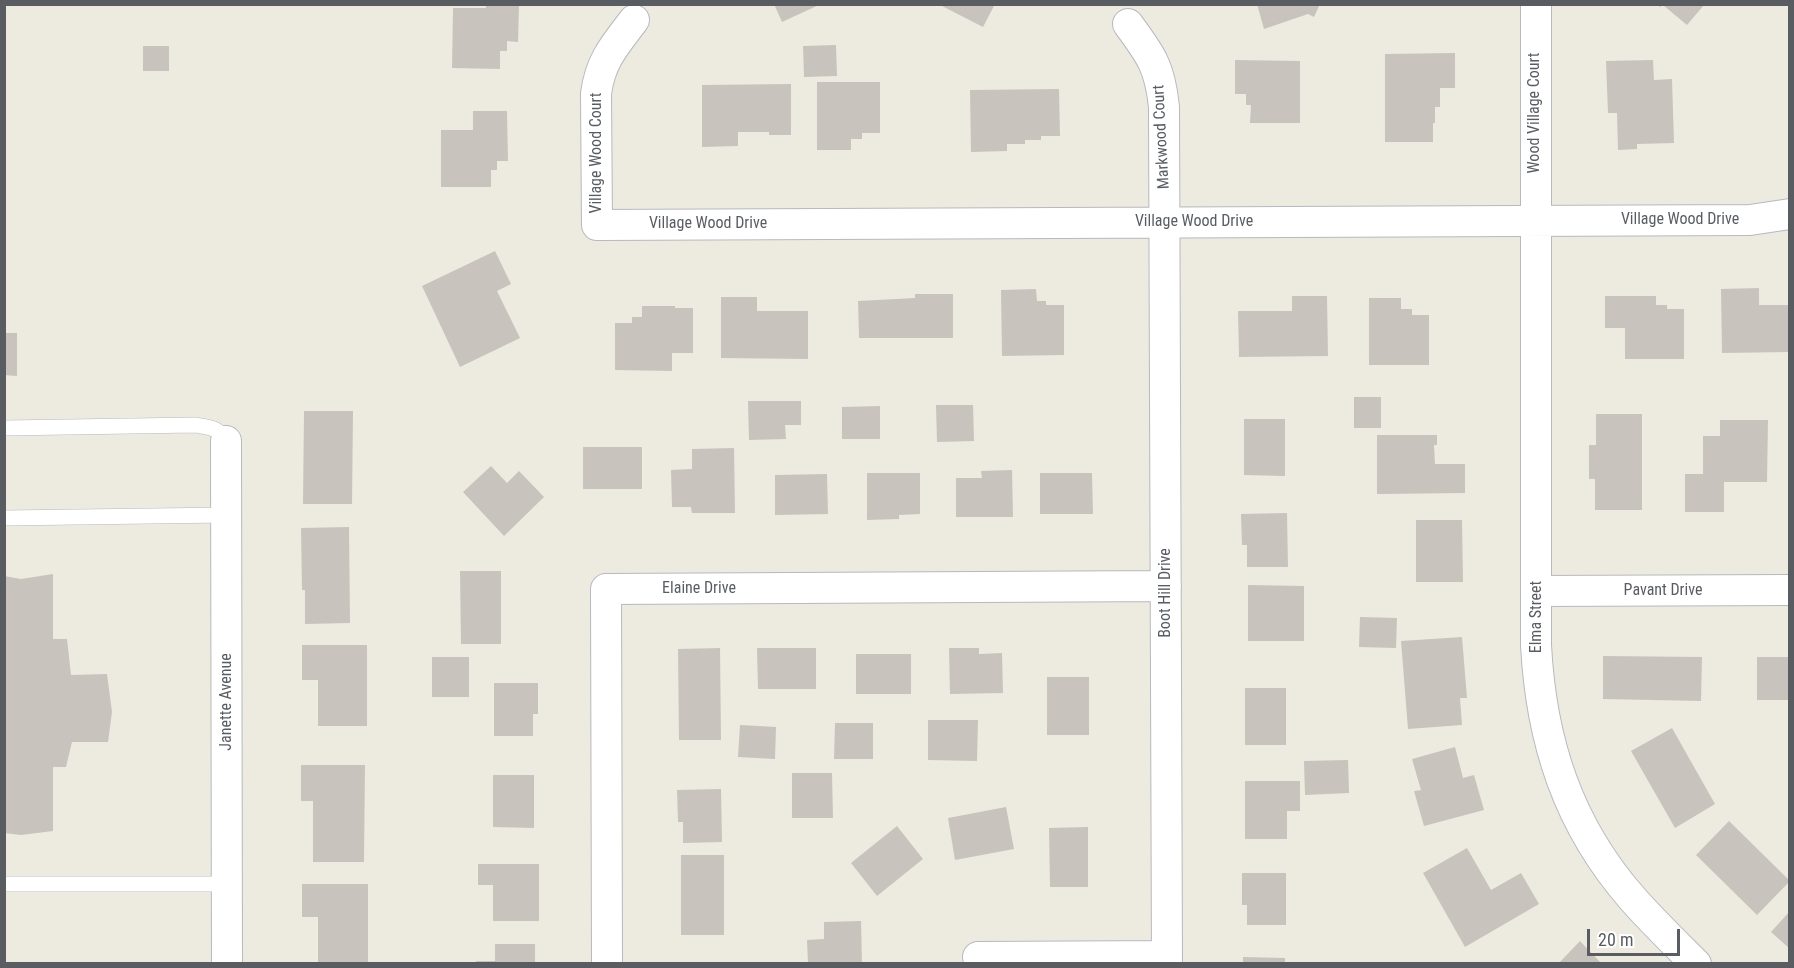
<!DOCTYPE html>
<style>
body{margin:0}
#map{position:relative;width:1794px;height:968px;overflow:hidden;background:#edeae0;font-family:"Roboto Condensed",sans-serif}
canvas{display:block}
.frame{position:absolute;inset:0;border:6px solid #595d62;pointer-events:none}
.scale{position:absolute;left:1587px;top:929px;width:93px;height:27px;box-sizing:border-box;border:3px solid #595d62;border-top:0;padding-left:8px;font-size:18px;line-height:21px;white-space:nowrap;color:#595d62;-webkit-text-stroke:4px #fff;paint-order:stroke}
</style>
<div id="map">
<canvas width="1794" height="968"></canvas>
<div class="frame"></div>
<div class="scale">20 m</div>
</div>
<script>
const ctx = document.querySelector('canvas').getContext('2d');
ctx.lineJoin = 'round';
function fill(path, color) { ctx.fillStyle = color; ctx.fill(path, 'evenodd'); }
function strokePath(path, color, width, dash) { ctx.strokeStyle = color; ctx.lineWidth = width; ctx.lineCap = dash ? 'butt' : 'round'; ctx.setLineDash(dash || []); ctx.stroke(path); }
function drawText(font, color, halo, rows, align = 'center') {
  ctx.font = font + ' "Roboto Condensed",sans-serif'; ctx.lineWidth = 4.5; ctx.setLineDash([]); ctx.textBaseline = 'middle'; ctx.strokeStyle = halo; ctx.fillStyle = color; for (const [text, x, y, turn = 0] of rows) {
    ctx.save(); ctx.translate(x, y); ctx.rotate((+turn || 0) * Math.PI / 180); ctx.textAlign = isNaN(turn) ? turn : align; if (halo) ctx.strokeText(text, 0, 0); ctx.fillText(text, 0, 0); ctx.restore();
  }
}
const building = new Path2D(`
 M774,4H821L782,22Z
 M943,4H995L983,27L942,6Z
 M1257,4H1320L1314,17L1308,14L1264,29Z
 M1657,4L1663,5H1704L1687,25L1663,5L1660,7Z
 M486,5H519L518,42L507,41V51H500V69L452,68L453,8H486Z
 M836,45L837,76L804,77L803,46Z
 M143,46H169V71H143Z
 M1455,53V88H1440V107H1435V123H1433V142H1385V54Z
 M1235,60L1300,61V123H1250L1251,105H1246V94H1235Z
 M1653,60L1654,80L1672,79L1674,143L1637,144V149L1618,150L1617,113H1608L1606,61Z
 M817,82H880V133H862V139H851V150H817Z
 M791,84V135H769V132H738V146L702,147V85Z
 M1059,89L1060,136H1041V140H1025V144H1007V151L971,152L970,90Z
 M473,111H507L508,161H497V170H491V187H441V130H473Z
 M495,251L511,284L497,291L520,338L460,367L422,286Z
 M1759,288V305H1790V352L1722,353L1721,289Z
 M1036,289L1037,301H1046V305H1064V355L1002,356L1001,290Z
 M915,294H953V338H859L858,301L915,298Z
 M1292,296H1327L1328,356L1239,357L1238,311H1292Z
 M1605,296H1656V305H1667V309H1684V359H1625V328H1605Z
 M721,297H757V311H808V359L721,358Z
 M1369,298H1401V309H1412V315H1429V365H1369Z
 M642,306H675V308H693V353H672V371L615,370V323H632V317H642Z
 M4,333H17V376L4,375Z
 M1354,397H1381V428H1354Z
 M748,401H801V425H785L786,439L749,440Z
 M936,405H973L974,441L937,442Z
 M880,406V439H842V407Z
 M304,411H353L352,504H303Z
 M1596,414H1642V510H1595V479H1589V445H1596Z
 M1244,419H1285V476L1244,475Z
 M1720,420H1768L1767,482H1724V512H1685V474H1703V436H1720Z
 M1377,435H1437V445H1434L1435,464H1465V493L1377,494Z
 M583,447H642V489H583Z
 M734,448L735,513H692L691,507H672L671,470L692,469V449Z
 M491,466L507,483L519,471L544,497L504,536L463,492Z
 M1012,470L1013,517H956V478H982L981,471Z
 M867,473H920V514L899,515V519L867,520Z
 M1040,473H1092L1093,514H1040Z
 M827,474L828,514L775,515V475Z
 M1287,513L1288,567H1247V545H1242L1241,514Z
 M1416,520H1462L1463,582H1416Z
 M349,527L350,623L305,624V590H302L301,528Z
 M460,571H501V644H461Z
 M53,574V639H67L71,675L107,674L112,712L108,742H72L66,767H53V831L21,835L4,833V576L21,579Z
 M1248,585L1304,586V641H1248Z
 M1360,617L1397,618L1396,648L1359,647Z
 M1462,637L1467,698H1460L1462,725L1408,729L1401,641Z
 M302,645H367V726H318V680H302Z
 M720,648L721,740H679L678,649Z
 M757,648H816V689H758Z
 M949,648H979V654L1002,653L1003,693L950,694Z
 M856,654H911V694H856Z
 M1603,656L1702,657L1701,701L1603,699Z
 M432,657H469V697H432Z
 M1757,657H1790V700H1757Z
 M1047,677H1089V735H1047Z
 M494,683H538V714H533V736H494Z
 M1245,688H1286V745H1245Z
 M928,720H978L977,761L928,760Z
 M835,723H873V759H834Z
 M740,725L776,727L775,759L738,757Z
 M1672,728L1715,804L1675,828L1631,751Z
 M1455,747L1463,778L1474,775L1484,810L1424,826L1414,791L1421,790L1412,759Z
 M1348,760L1349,793L1305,795L1304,761Z
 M301,765H365L364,862H313V801H301Z
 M792,773H832L833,818H792Z
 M493,775H534V828L493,827Z
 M1245,781H1300V811H1287V839H1245Z
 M721,789L722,842L683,843V822H678L677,790Z
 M1006,807L1014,849L955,860L948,818Z
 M1729,821L1790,881L1757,915L1696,855Z
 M897,826L923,859L877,896L851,863Z
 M1088,827V887H1050L1049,828Z
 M1467,848L1491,890L1521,873L1539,904L1465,947L1423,873Z
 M681,855H724V935H681Z
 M478,864H539V921H493V885H478Z
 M1242,873H1286V925H1247V905H1242Z
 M302,884H368V964H318V917H302Z
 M1790,911V949L1771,932Z
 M861,921L862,964H808L807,940L824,939V922Z
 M1580,941L1602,964H1558Z
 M495,944H535V964H476V961H495Z
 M1243,957L1285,958V964H1243Z`);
const service = new Path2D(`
 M4,428L196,425C211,428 218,427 226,441
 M4,518L226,515
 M4,884H227`);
const minor = new Path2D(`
 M1536,4V645C1541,741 1568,825 1632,898C1652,921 1674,942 1696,964
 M634,20C615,45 600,61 596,94L597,225L1750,220L1790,214
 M1128,24C1151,55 1160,67 1164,107L1167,964
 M226,441L227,964
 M1537,591L1790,590
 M978,957L1167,956
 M607,964L606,589L1166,586`);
const streetNames = [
 ["Wood Village Court",1535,113,-90],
 ["Markwood Court",1162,137,-93],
 ["Village Wood Court",597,153,-90],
 ["Village Wood Drive",1680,220],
 ["Village Wood Drive",1194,222],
 ["Village Wood Drive",708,224],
 ["Elaine Drive",699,589],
 ["Pavant Drive",1663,591],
 ["Boot Hill Drive",1166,593,-90],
 ["Elma Street",1537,617,-90],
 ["Janette Avenue",227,702,-90]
];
fill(building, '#c8c4bd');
strokePath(service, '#b6b9be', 16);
strokePath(minor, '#b6b9be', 32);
strokePath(service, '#fff', 15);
strokePath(minor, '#fff', 30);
drawText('16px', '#595d62', '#fff', streetNames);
</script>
